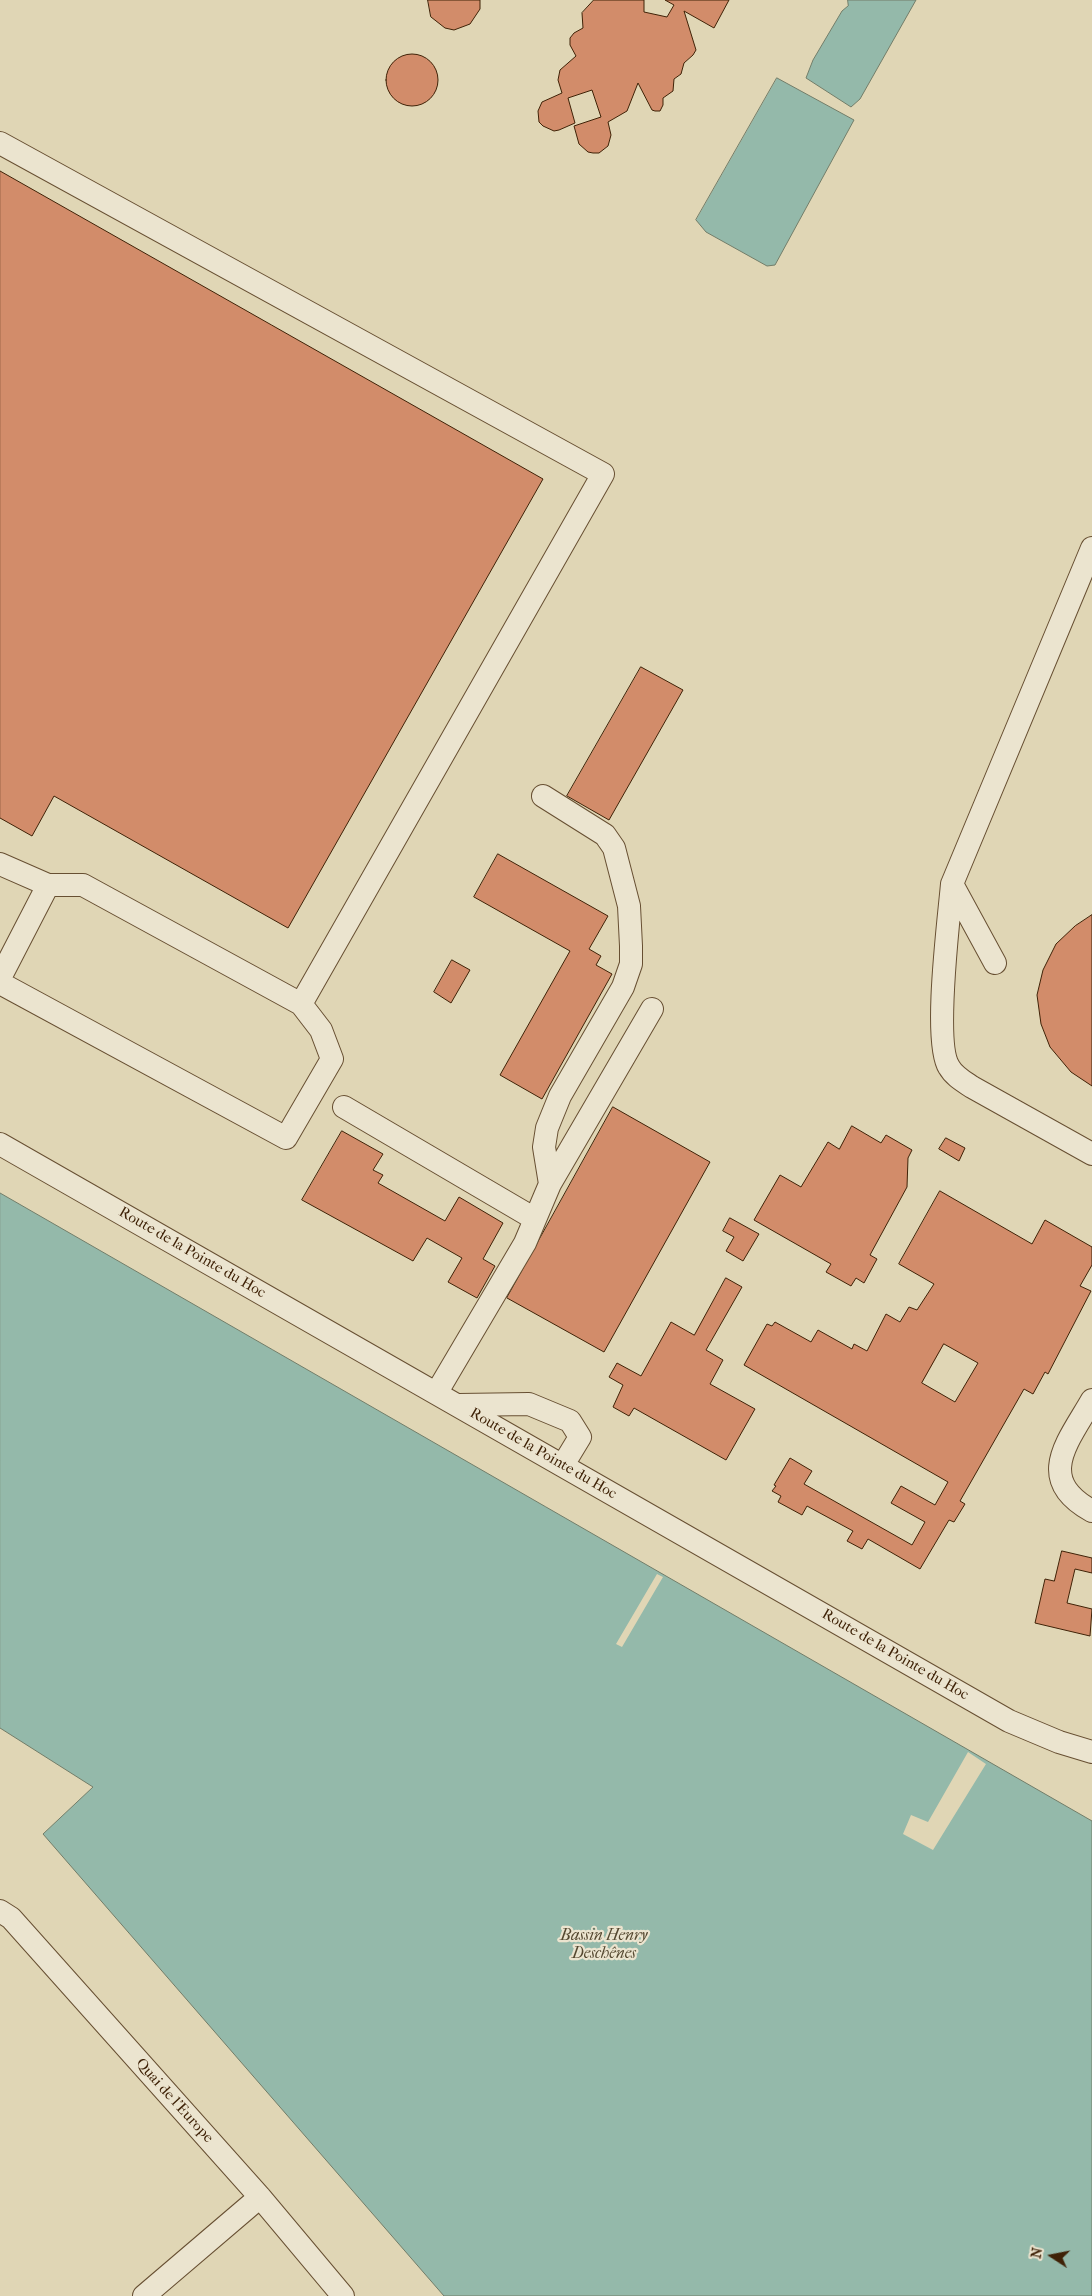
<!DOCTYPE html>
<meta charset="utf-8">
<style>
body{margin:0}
#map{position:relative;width:1092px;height:2296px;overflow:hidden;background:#e0d6b5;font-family:"IM FELL French Canon",serif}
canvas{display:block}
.north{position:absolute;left:1027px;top:2231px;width:50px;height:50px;-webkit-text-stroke:4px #ebe4cf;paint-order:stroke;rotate:281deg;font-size:14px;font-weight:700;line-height:20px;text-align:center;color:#3f2207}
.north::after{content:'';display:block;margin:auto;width:18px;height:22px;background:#3f2207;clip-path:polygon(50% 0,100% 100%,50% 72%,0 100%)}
</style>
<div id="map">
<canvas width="1092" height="2296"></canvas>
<div class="north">N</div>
</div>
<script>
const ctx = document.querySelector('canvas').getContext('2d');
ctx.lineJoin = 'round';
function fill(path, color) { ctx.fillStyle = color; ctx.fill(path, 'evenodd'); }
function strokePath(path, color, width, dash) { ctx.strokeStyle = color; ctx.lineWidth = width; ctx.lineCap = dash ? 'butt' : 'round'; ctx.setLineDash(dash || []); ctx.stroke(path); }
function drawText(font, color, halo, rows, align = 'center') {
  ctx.font = font + ' "IM FELL French Canon",serif'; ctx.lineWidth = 4.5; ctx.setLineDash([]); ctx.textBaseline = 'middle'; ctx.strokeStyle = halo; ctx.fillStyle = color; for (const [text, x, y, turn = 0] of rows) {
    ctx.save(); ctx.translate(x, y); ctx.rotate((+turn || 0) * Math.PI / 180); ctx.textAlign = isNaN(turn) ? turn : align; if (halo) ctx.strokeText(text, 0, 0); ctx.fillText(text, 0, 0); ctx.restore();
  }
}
const water = new Path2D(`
 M848,0H916L860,99L851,107L806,78L813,60L842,11L848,6Z
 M777,78L854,120L775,265L767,266L706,232L696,220Z
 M0,1193L1092,1821V2296H444L43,1834L93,1787L0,1728Z`);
const pier = new Path2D(`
 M657,1574L663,1577L622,1647L616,1644Z
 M968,1752L986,1764L933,1850L903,1834L911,1815L928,1822Z`);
const building = new Path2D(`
 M428,0H480V9L470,24L454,30L445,28L431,17Z
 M594,0H644V12L667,17L674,5L665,0H729L714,28L684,11L696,50L693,55L684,63L681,74L674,79L673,91L663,98V105L660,111H655L652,110L638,83L627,111L608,122L611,135L608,146L599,153H593L588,152L579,144L574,126L601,117L592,90L568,98L575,123L559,130L554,131L543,126L539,122L538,111L542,102L562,93L558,80L560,70L576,56L570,45V38L574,33L583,28L582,13Z
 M386 80a26 26 0 1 1 52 0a26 26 0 1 1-52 0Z
 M0,171L543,479L288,928L54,796L32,836L0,818Z
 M641,667L683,690L609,820L567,796Z
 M498,854L608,916L589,949L601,956L596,965L612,974L542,1099L500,1075L570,951L474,897Z
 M1092,915V1086L1071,1072L1050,1047L1041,1024L1037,995L1043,970L1056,944L1075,926Z
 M452,960L470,970L451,1003L434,992Z
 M613,1107L710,1162L604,1352L507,1298Z
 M852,1126L881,1143L886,1135L912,1150L908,1158L907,1187L870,1255L877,1259L864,1283L856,1278L851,1286L826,1272L831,1264L754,1220L780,1175L801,1187L828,1142L839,1149Z
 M342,1131L383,1154L373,1170L383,1175L378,1183L445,1221L459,1197L503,1223L483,1259L495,1266L477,1298L448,1282L462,1258L427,1238L413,1261L302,1200Z
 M946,1138L965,1148L959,1161L939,1149Z
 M940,1191L1032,1244L1045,1220L1092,1247V1265L1080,1286L1091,1291L1048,1374L1045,1372L1033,1394L1024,1389L960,1501L965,1504L954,1522L949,1520L920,1569L868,1539L862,1549L847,1541L853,1531L807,1506L802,1515L778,1502L781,1496L772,1491L776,1486L774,1485L790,1458L812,1471L804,1484L912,1545L925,1522L891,1503L901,1486L935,1505L948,1482L744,1365L767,1324L772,1326L775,1322L811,1342L818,1330L852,1349L854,1344L867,1351L886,1314L900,1322L909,1307L917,1310L934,1284L899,1264ZM944,1344L978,1363L955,1402L922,1383Z
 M730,1218L759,1234L743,1261L726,1251L734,1237L723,1231Z
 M726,1278L742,1287L706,1350L723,1360L710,1384L755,1409L726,1460L634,1408L629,1416L613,1407L623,1385L609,1377L617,1363L641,1376L671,1322L694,1335Z
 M1062,1551L1092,1558V1573L1075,1569L1067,1603L1092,1609L1090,1636L1035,1623L1045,1579L1054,1581Z`);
const minor = new Path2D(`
 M0,143L603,474L301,1004L83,885H48L0,864
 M543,796L605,835L614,848L629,906L631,946V964L623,987L560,1096L547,1128L544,1147L550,1184
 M952,884L1092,548
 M995,963L952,884C949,919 933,1042 949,1067C954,1076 963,1081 972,1087L1092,1154
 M0,978L48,885
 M0,983L286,1138L332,1059L321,1030L301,1004
 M344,1107L535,1219
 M0,1144L1009,1721L1059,1742L1092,1752
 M437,1392L525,1243L550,1184L652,1009
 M1092,1400C1068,1442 1034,1479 1092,1511
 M459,1405L529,1404L570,1421L580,1437L563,1465
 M0,1911L11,1918L260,2197L343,2296
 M144,2296L260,2197`);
const streetNames = [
 ["Route de la Pointe du Hoc",192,1253,30],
 ["Route de la Pointe du Hoc",543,1454,30],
 ["Route de la Pointe du Hoc",895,1655,30],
 ["Quai de l'Europe",174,2101,48]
];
const waterNames = [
 ["Bassin Henry",604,1936],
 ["Deschênes",604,1954]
];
fill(water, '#94b9aa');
strokePath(water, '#727d69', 1);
fill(pier, '#e0d6b5');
fill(building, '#d28c6a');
strokePath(building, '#3f2207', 1);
strokePath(minor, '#674f32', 24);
strokePath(minor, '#ebe4cf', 22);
drawText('15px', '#3f2207', '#ebe4cf', streetNames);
drawText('italic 16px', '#544830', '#ebe4cf', waterNames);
</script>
